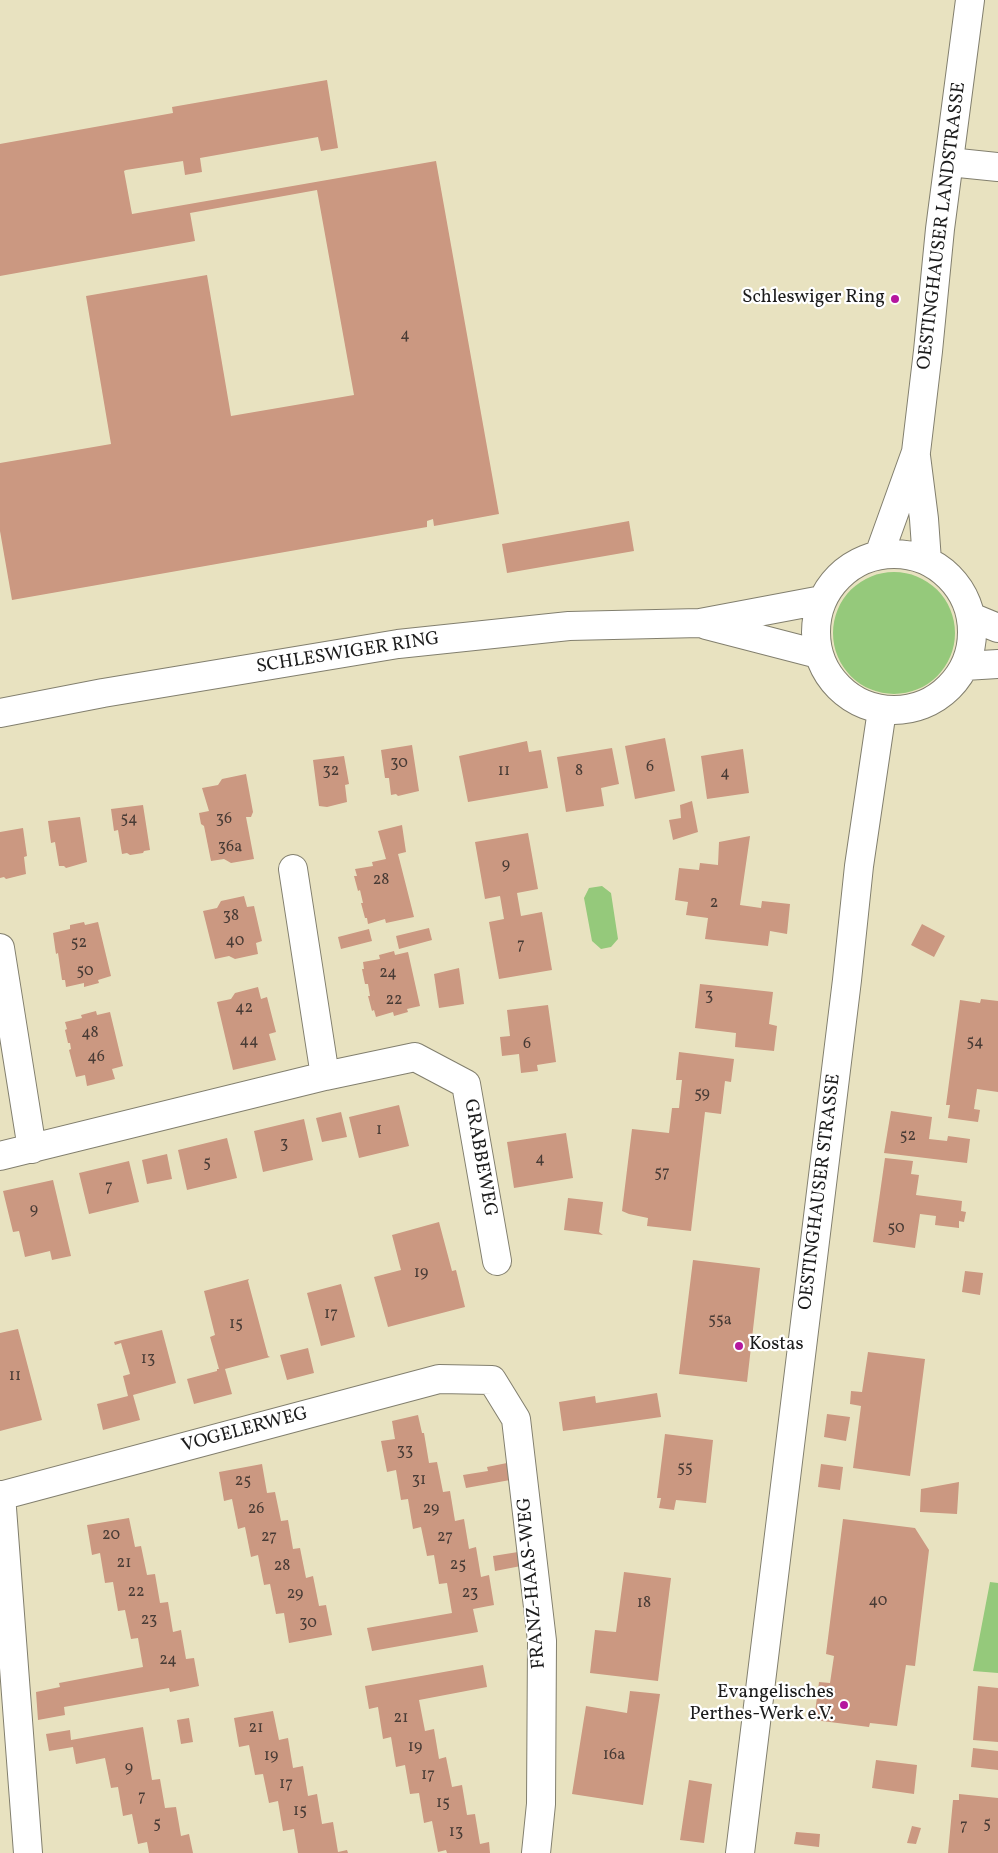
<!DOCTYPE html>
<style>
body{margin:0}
canvas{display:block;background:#e8e2c0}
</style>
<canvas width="998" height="1853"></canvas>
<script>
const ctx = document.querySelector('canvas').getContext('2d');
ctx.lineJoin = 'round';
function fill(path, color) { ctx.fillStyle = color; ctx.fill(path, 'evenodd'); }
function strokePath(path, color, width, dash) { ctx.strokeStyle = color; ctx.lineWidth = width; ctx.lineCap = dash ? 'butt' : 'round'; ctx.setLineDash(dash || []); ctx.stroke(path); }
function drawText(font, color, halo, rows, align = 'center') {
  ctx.font = font + ' Vollkorn,serif'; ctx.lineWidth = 4.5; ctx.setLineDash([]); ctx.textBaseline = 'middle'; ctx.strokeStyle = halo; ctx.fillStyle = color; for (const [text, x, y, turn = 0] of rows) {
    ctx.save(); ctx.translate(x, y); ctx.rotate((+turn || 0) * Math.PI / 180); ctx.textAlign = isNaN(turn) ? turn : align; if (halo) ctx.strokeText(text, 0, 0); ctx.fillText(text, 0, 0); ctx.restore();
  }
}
const green = new Path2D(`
 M833 633a61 61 0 1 1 122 0a61 61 0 1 1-122 0Z
 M602,886L611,893L618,939L611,947L601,949L592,941L584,898L589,888Z
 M990,1582L998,1583V1673L973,1671Z`);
const building = new Path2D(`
 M327,80L338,148L321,151L318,137L200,158L202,172L185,175L183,161L126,170L124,171L132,214L436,161L499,514L434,526L433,519L427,521V527L12,600L0,531V463L111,444L86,296L207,275L231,416L354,395L317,190L190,213L195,241L0,276V144L173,113L172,107Z
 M629,521L634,551L507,573L502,544Z
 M665,738L675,791L635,799L625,746Z
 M527,741L529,752L541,750L548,788L468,802L459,756Z
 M412,745L419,791L398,796L396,794L391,795L389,778H385L381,750Z
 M612,748L619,784L601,788L604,806L566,812L557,757Z
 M743,749L749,793L707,799L701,756Z
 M344,756L349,784L345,785L347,802L327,807L319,806L313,760Z
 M246,774L253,812L251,817H246L254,859L231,863L224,859L211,861L204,826L201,824L199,813L209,811L202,788L218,785L222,779Z
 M692,801L698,832L673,840L669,820L681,818L680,805Z
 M143,805L150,850L144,851L143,853L130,855L127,853L122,854L118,830L114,831L111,809Z
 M80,817L87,862L66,868L64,866H59L55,842L51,843L48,821Z
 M402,825L406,852L398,854L414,917L386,923L385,919L368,924L367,918H365L361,903H363L360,890L358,891L354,876H357L355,869L373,866L372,862L386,859L378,831Z
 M23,828L27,856L24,857L26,874L6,879L4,877L0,878V832Z
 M528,833L538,889L517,893L521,916L542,912L552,970L499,979L489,922L504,919L500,896L485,899L475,842Z
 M750,836L740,905L761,908L762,901L790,904L787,934L770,931L768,946L705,939L708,918L686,915L688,902L675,900L679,868L699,870L700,863L718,865L719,842Z
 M244,896L247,907L254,906L262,941L256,943L258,954L235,959L229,956L215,959L203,911L217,908L221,901Z
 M84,922L85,925L98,922L111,976L98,980L99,983L84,987V983L66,987L65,980H62L58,953L56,954L53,933L70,929V925Z
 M922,924L945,936L934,957L911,945Z
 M429,928L432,940L399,949L396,936Z
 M369,929L372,941L341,949L338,937Z
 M394,951L395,955L408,952L420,1006L407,1009L408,1012L394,1016L393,1012L376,1017L374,1010L372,1011L368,996H370L368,984H365L362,969H364L363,962L380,959L379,955Z
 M459,968L464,1004L439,1008L434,974Z
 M700,984L773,992L769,1024L777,1026L774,1051L735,1047L736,1033L695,1028Z
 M258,987L261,999L267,997L276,1032L269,1034L276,1060L233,1070L217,1002L231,999L235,993Z
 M981,999L998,1001V1092L977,1089L974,1109L980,1110L978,1122L948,1118L950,1105H946L960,1000L980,1003Z
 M548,1005L556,1062L537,1065L538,1071L521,1073L519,1054L502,1056L500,1037L510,1036L507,1010Z
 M96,1011L97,1015L110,1012L123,1066L112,1069L115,1079L87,1086L85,1075L76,1077L69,1050L71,1049L70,1043H68L65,1030L67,1029L65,1022L82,1018L81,1015Z
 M679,1052L734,1059L731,1082L725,1081L721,1114L705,1112L691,1231L647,1226L648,1218L629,1214L622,1211L632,1129L669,1133L672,1108H679L682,1080H676Z
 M399,1105L409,1146L359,1158L349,1117Z
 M891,1111L932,1117L929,1139L947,1141L948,1136L970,1139L967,1163L884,1153Z
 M341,1112L347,1137L322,1142L316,1118Z
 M304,1119L313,1160L263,1172L254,1131Z
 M566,1133L573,1178L514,1188L507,1142Z
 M227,1138L237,1178L187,1190L178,1150Z
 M167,1154L172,1179L147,1184L142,1160Z
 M885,1158L913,1161L911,1174L919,1175L916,1195L962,1201L961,1211L966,1212L964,1222L959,1221V1228L935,1225L936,1216L920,1214L915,1248L873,1242Z
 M129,1161L139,1202L89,1214L79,1173Z
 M53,1180L71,1256L52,1260L50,1251L25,1257L19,1231L13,1232L3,1191Z
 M568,1198L603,1202L599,1232L603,1235L564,1230Z
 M439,1222L452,1271L456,1270L465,1307L388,1327L374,1277L401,1270L392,1235Z
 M693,1260L760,1268L747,1382L679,1374Z
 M965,1271L983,1273L980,1295L962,1292Z
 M249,1279L248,1281L268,1356L270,1357L225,1369L232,1394L194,1404L187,1379L217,1371V1369H219L210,1337L215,1335L204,1291Z
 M341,1284L355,1337L321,1346L307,1293Z
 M18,1329L42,1420L0,1431V1333Z
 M162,1330L176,1383L133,1395L140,1420L103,1430L97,1404L128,1396L123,1376L130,1374L121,1343L115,1345L114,1342Z
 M308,1348L314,1373L287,1380L280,1355Z
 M868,1352L925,1359L910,1476L853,1468L861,1406L850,1404L851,1391L862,1392Z
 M657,1393L661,1417L563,1431L559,1402L595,1396L596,1403Z
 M827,1414L850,1417L846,1441L824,1437Z
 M418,1415L422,1433H424L429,1463L437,1462L443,1492L450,1491L455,1521L464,1519L469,1549L476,1547L481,1577L489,1575L494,1605L473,1609L478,1632L372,1651L367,1628L452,1613L447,1583L439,1584L434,1555L427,1556L421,1527L413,1529L408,1499L401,1500L396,1470L387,1472L381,1441L395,1439L392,1421Z
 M665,1434L713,1440L706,1503L676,1500L674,1510L659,1508L661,1498H657Z
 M507,1463L510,1480L466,1488L463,1475L488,1471L487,1467Z
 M262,1464L267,1493L275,1492L281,1521L288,1520L293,1549L300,1548L306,1578L313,1576L319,1606L326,1605L332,1635L289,1643L284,1613L276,1614L270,1584L264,1585L258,1555L251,1557L245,1527L238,1529L232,1499L224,1501L219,1472Z
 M821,1464L843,1467L840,1490L818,1487Z
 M959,1482L957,1514L920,1512L921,1489Z
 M129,1518L135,1547L141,1546L147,1575L155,1574L160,1603L168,1602L173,1632L181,1630L186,1659L194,1658L199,1686L170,1692L169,1688L64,1707L65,1715L38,1720L36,1692L60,1687L59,1683L143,1667L138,1638L131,1639L125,1610L118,1611L113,1582L105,1583L100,1553L92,1555L87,1525Z
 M843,1519L915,1528L929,1550L915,1666L906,1665L897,1726L870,1723L869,1727L814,1720L819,1682L830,1683L834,1656L826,1654Z
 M518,1552L521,1566L495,1571L493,1556Z
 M624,1572L671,1578L658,1681L590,1673L595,1630L616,1632Z
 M483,1665L487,1687L419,1700L425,1731L434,1729L439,1759L446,1757L452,1787L462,1785L467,1815L475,1814L480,1844L489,1842L490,1853H447L446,1850L438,1852L432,1821L424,1823L419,1793L410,1794L405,1765L396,1767L391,1737L383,1739L378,1707L369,1709L365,1686Z
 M978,1686L998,1688V1742L973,1740Z
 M630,1691L660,1694L643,1805L572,1794L586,1706L627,1713Z
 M273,1711L279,1740L288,1738L293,1768L303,1766L308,1796L317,1794L322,1824L333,1822L338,1852L347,1850L348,1853H298L294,1829L283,1831L278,1801L269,1803L263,1774L255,1775L249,1745L239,1747L234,1718Z
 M189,1718L193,1742L181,1744L177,1720Z
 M143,1727L152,1780L160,1779L165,1808L176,1807L181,1836L189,1834L193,1853H149L147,1842L138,1844L132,1814L123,1816L118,1787L111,1788L105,1758L76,1764L73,1747L49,1751L46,1734L70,1730L71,1740Z
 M973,1748L998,1751V1770L971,1767Z
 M876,1760L917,1765L914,1794L872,1788Z
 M689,1780L712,1784L704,1843L680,1840Z
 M959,1794L998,1798V1853H948L953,1800H959Z
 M912,1826L921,1828L916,1844L907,1843Z
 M796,1832L820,1834L819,1847L794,1844Z`);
const street = new Path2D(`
 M949,162L998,167
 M293,869L325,1076
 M0,948L32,1149
 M0,1156L325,1076L415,1057L466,1084L497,1261
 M1,1495L28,1853
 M0,1496L439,1379L492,1380L516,1419L542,1641L541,1804L536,1853`);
const secondary = new Path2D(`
 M916,456L924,519L927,561
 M816 632a78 78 0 1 1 156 0a78 78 0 1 1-156 0Z
 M879,555L916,452L928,351L940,229L970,0
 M971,617L998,628
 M706,625L818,654
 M965,666L998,664
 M0,713L103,693L398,644L569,626L700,623L822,600
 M740,1853L847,980L859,866L882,710`);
const markers = [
 [895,299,5,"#b5179e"],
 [739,1346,5,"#b5179e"],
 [844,1705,5,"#b5179e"]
];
const numberNames = [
 ["4",405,336],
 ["30",399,764],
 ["6",650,768],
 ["32",331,772],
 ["11",504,772],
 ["8",579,772],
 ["4",725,774],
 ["54",129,820],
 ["36",224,820],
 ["36a",230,848],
 ["9",506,866],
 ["28",381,881],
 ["2",714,904],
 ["38",231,917],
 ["40",235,942],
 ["52",79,944],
 ["7",521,946],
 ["50",85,972],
 ["24",388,974],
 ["3",709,997],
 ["22",394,1001],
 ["42",244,1009],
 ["48",90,1034],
 ["44",249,1042],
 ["54",975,1043],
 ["6",527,1045],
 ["46",96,1058],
 ["59",702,1095],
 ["1",379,1131],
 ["52",908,1137],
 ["3",284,1145],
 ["4",540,1160],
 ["5",207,1164],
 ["57",662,1174],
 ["7",109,1188],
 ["9",34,1211],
 ["50",896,1229],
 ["19",421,1274],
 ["17",331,1315],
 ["55a",720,1321],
 ["15",236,1325],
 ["13",148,1360],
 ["11",15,1377],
 ["33",405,1452],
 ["55",685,1469],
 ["31",419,1481],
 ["25",243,1482],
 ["26",256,1510],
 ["29",431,1510],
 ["20",111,1536],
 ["27",269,1538],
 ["27",445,1538],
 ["21",124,1564],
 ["25",458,1566],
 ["28",282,1567],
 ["22",136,1593],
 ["23",470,1594],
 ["29",295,1595],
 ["40",878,1602],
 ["18",644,1604],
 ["23",149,1621],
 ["30",308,1624],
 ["24",168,1661],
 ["21",401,1719],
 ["21",256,1729],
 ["19",415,1748],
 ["16a",614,1756],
 ["19",271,1757],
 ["9",129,1769],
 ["17",428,1776],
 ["17",286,1785],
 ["7",142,1798],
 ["15",443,1804],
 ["15",300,1812],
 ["5",157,1825],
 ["5",987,1825],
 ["7",964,1827],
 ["13",456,1833]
];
const streetNames = [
 ["OESTINGHAUSER LANDSTRASSE",943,226,-83],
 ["SCHLESWIGER RING",348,654,-9],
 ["GRABBEWEG",479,1158,80],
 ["OESTINGHAUSER STRASSE",821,1192,-83],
 ["VOGELERWEG",245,1431,-15],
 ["FRANZ-HAAS-WEG",533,1583,-95]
];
const poiNames = [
 ["Schleswiger Ring",885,299],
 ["Kostas",749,1346,"left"],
 ["Evangelisches",834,1694],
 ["Perthes-Werk e.V.",834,1716]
];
fill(green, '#95c97b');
fill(building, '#cb9881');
strokePath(street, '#827f6e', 30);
strokePath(secondary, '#827f6e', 30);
strokePath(street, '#fff', 28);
strokePath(secondary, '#fff', 28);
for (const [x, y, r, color] of markers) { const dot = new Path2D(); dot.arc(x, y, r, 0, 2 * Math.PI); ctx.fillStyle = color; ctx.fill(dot); strokePath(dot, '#fff', 2); }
drawText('16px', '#483b35', null, numberNames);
drawText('19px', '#1c1c1c', '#fff', streetNames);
drawText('19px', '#1c1c1c', '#fff', poiNames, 'right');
</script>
